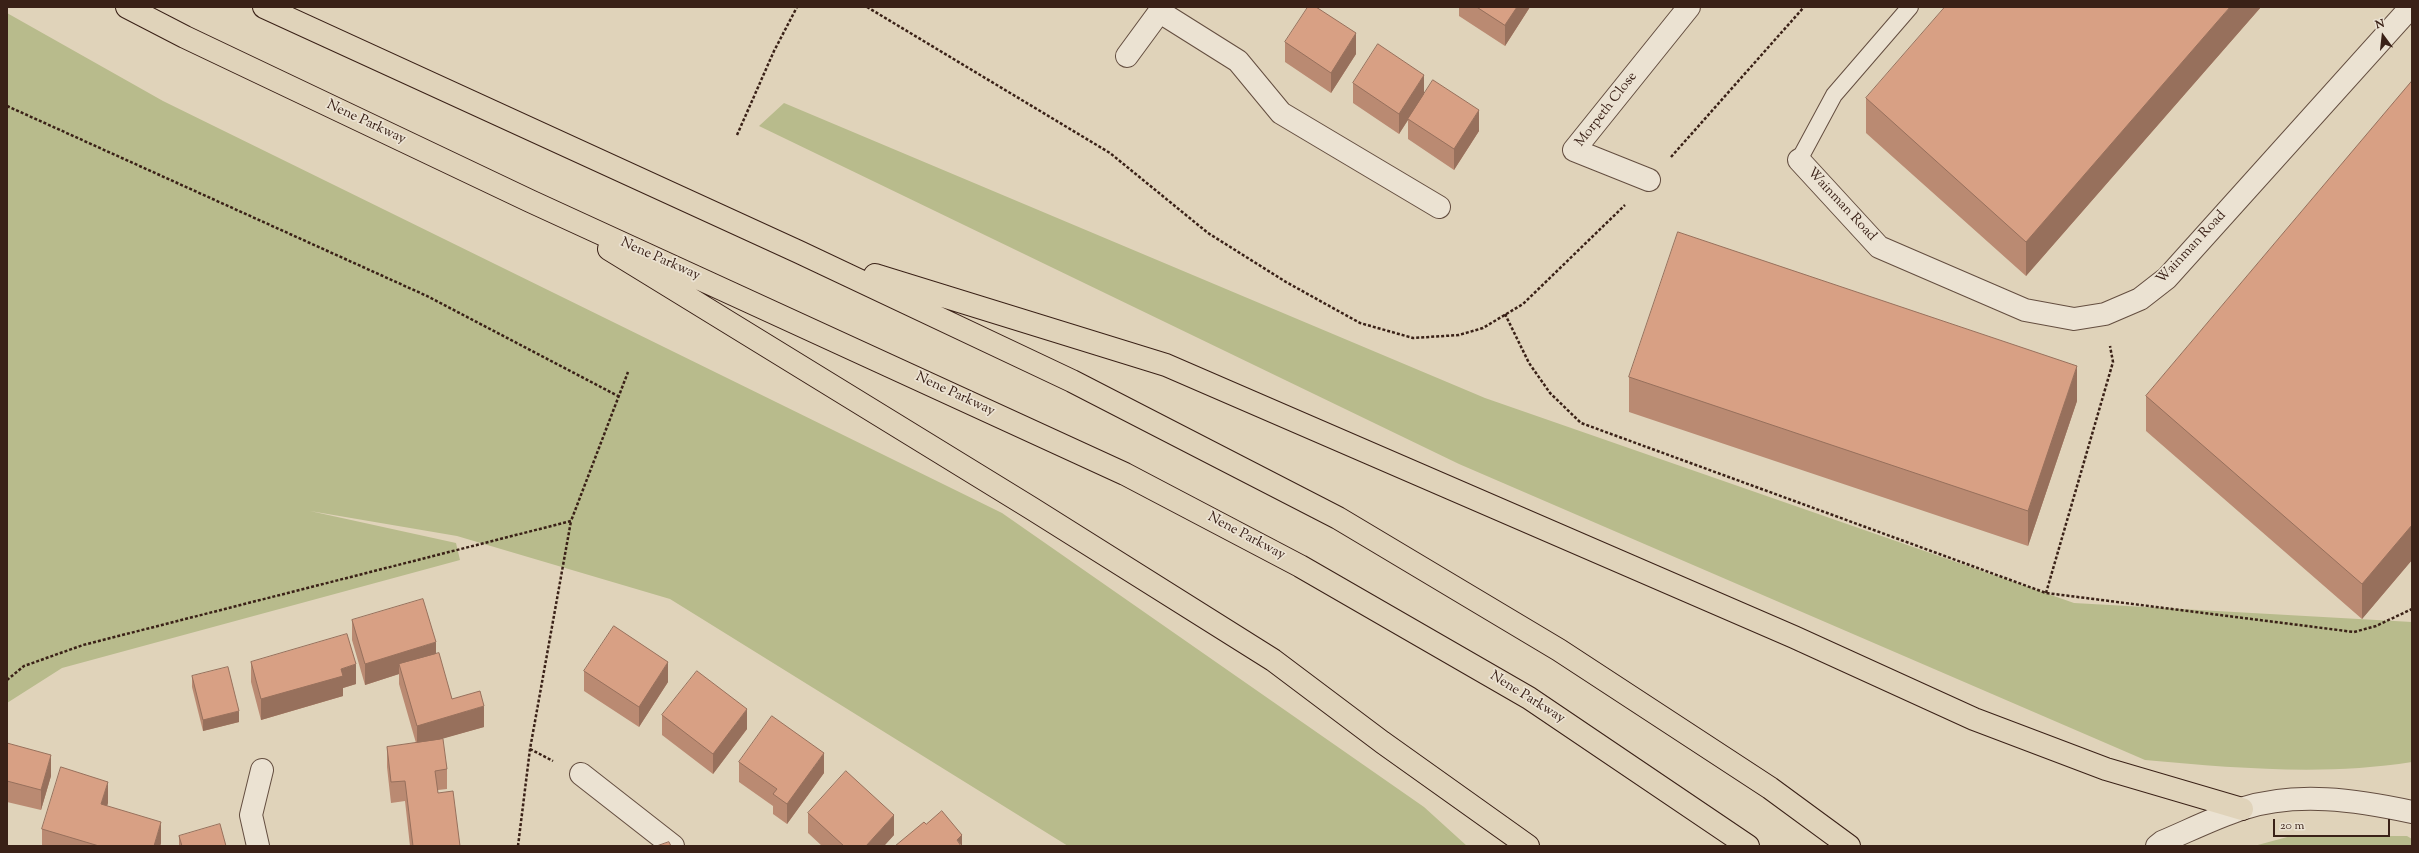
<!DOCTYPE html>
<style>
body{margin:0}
#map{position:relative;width:2419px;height:853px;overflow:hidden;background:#e0d3ba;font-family:"Sorts Mill Goudy",serif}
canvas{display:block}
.frame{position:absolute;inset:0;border:8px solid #3a2117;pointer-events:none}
.north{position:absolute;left:2363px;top:16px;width:40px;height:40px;-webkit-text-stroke:3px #ebe2d2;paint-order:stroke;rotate:345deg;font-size:11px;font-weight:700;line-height:16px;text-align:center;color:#3a2117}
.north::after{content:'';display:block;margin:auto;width:14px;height:18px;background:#3a2117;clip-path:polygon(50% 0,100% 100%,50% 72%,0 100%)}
.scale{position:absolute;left:2273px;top:819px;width:117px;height:18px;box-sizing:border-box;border:2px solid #3a2117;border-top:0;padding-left:5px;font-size:12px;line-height:14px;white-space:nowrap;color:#3a2117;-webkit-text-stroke:3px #ebe2d2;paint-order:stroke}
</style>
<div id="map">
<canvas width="2419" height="853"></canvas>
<div class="frame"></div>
<div class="north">N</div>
<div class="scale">20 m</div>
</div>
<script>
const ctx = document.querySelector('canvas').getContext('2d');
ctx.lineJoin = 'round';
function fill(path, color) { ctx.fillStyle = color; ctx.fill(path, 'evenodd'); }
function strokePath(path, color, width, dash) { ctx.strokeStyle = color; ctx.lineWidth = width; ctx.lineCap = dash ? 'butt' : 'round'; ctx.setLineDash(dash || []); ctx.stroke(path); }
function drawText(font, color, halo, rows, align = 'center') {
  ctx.font = font + ' "Sorts Mill Goudy",serif'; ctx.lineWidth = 3.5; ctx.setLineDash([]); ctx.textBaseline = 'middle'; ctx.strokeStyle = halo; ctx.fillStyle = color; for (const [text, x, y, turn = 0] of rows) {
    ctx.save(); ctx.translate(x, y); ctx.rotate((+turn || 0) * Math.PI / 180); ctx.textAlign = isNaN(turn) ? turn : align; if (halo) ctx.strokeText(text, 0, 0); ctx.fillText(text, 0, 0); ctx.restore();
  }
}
const green = new Path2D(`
 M7,13L163,101L1002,513L1424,807L1467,846H1068L670,599L457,536L310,511L456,543L460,560L62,668L7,703Z
 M784,103L1485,398L2074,603L2412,622V762C2324,776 2234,768 2145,760L1459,464L759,126Z
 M2291,836H2407L2412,839V846H2254Z`);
const path = new Path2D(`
 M867,7L1110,153L1208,233L1286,282L1360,323L1413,338L1459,335L1483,328L1523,304L1625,205
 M7,106L427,296L618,396
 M737,135L774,51L797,7
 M1671,157L1804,7
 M1505,314L1529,363L1550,393L1581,423L2046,593L2354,632L2376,626L2412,609
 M2046,593L2113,362L2110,346
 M7,680L24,666L83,645L571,521L628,372
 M530,749L553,761
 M518,846L530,749L571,521`);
const service = new Path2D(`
 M1799,160L1834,95L1910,7`);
const minor = new Path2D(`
 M1160,12L1238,61L1281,113L1439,207
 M1127,56L1163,7
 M1799,160L1879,247L2025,310L2074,319L2105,314L2140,299L2167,278L2411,7
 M1649,180L1574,150L1689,7
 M581,774L673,846
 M258,846L251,815L262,770`);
const tertiary = new Path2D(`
 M2157,846L2162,842C2188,831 2214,818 2241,809C2296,791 2357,800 2412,812`);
const trunk = new Path2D(`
 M127,7L185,37L530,201L1125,474L1300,566L1529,698L1748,846
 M264,7L799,252L1072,381L1338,518L1559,650L1770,788L1849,846
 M609,249L1031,508L1273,660L1382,742L1528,846
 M875,275L1166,365L1794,637L1974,719L2106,769L2242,809`);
const wall = new Path2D(`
 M1459,7H1530L1505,46L1459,16Z
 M2261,7L2026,276L1866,133V98Z
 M1285,42L1356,54L1331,93L1285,62Z
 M2412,81V560L2362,619L2146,431V396Z
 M1353,83L1424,94L1479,131L1454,170L1408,139V120L1399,134L1353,103Z
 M1629,377L2077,401L2028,546L1629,412Z
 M352,620L436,653L452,699L484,727L440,739L447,769V789L438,790V793L460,846H410L405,801L391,803L387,767V747L416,743L399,684V674L365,685L352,640Z
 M251,662L356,684L343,688V696L261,720L251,682Z
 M584,671L668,682L639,727L584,691Z
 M192,676L239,722L203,731L192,687Z
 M662,715L747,729L713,774L662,735Z
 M7,743L51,776L41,810L7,802Z
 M739,762L824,773L787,824L773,814V806L739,782Z
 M108,803L107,806L161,843L160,846H42V829Z
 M808,813L894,835L884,846H822L808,833Z
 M179,836L226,846H179Z`);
const shadedWall = new Path2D(`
 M1517,7H1530L1505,46V25Z
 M2230,7H2261L2026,276V242Z
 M1356,33V54L1331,93V73Z
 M1424,75V95L1408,119V120L1399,134V114Z
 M1479,110V131L1454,170V149Z
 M2077,366V401L2028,546V511Z
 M2412,525V560L2362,619V584Z
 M436,642V663L399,664V674L365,685V664Z
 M668,662V682L639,727V707Z
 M356,664V684L343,688V696L261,720V699L341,669Z
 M484,706V727L417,746V726Z
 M747,709V729L713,774V754Z
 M239,711V722L203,731V720Z
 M824,753V773L787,824V804Z
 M51,755V776L41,810V790Z
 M108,782V803L101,825V804Z
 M894,815V835L884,846H866Z
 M161,822V843L160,846H154Z
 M962,835V846L957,840Z`);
const building = new Path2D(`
 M1308,7H1316L1356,33L1331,73L1285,42Z
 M1477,7H1517L1505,25Z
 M1945,7H2230L2026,242L1866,98Z
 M1378,44L1424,75L1399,114L1353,83Z
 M1433,80L1479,110L1454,149L1408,119Z
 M2412,81V525L2362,584L2146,396Z
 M1678,232L2077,366L2028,511L1629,377Z
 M423,599L436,642L365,664L352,620Z
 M614,626L668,662L639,707L584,671Z
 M347,634L356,664L341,669L343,676L261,699L251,662Z
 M439,653L452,699L480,691L484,706L417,726L399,664Z
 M228,667L239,711L203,720L192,676Z
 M697,671L747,709L713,754L662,715Z
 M772,716L824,753L787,804L773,794L777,789L739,762Z
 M443,739L447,769L435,771L438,793L453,791L460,846H413L405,781L391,782L387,747Z
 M7,743L51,755L41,790L7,781Z
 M61,767L108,782L101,804L161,822L154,846H99L42,829Z
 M846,771L894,815L866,846H844L808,813Z
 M942,811L962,835L957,840L961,846H895L924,822L926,824Z
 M220,824L226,846H182L179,836Z
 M669,842L671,846H657Z`);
const streetNames = [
 ["Morpeth Close",1607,110,-52],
 ["Nene Parkway",366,123,25],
 ["Wainman Road",1841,205,47],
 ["Wainman Road",2192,248,-47],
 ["Nene Parkway",660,260,24],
 ["Nene Parkway",955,395,25],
 ["Nene Parkway",1246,537,28],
 ["Nene Parkway",1527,698,32]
];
fill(green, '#b8bb8c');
strokePath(service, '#644e40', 18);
strokePath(minor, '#644e40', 24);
strokePath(tertiary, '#644e40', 24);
strokePath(trunk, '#3a2117', 24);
strokePath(path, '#3a2117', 2.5, [3, 2]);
strokePath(service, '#ebe2d2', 16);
strokePath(minor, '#ebe2d2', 22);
strokePath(tertiary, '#ebe2d2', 22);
strokePath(trunk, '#e0d3ba', 22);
fill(wall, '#ba8a72');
fill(shadedWall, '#97705c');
fill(building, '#d8a084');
strokePath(building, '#97705c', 1);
drawText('14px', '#3a2117', '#ebe2d2', streetNames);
</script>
